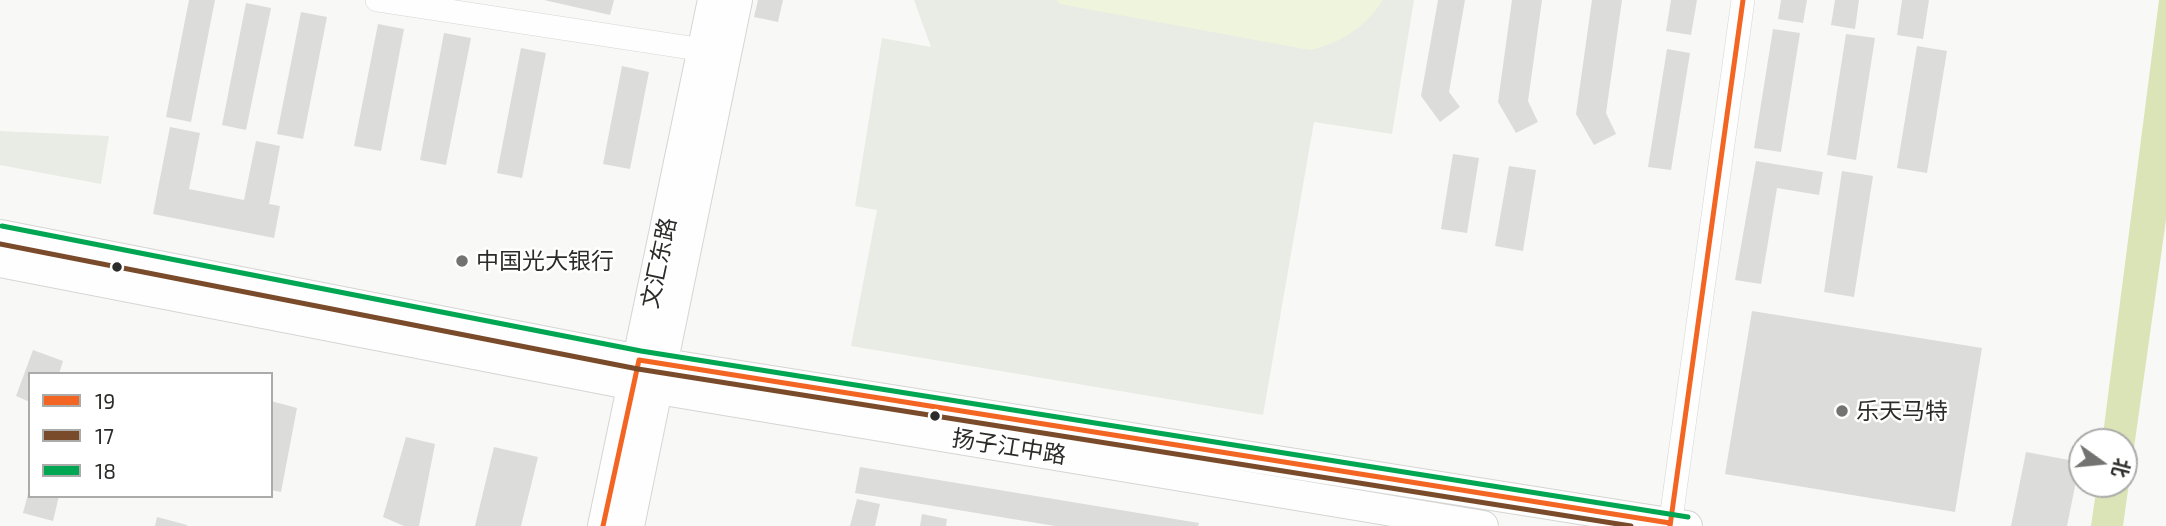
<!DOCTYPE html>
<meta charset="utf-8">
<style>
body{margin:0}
#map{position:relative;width:2166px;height:526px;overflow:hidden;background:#f8f9f6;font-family:"Exo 2","Noto Sans SC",sans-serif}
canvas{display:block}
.legend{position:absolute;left:28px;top:372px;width:245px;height:126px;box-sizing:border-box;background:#fff;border:2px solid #ababaa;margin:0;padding:9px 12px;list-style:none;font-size:21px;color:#2c2c2a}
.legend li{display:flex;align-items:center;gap:14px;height:35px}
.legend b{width:35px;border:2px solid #ababaa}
.north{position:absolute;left:2068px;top:428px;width:70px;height:70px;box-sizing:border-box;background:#fff;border:2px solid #ababaa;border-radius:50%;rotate:105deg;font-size:19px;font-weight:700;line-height:28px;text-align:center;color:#2c2c2a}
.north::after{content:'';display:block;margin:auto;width:24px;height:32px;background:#737471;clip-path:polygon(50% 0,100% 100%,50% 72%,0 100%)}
</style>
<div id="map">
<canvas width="2166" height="526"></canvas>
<ul class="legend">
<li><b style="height:9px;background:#f26522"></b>19</li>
<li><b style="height:9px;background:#7a4b2a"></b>17</li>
<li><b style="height:9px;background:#00a651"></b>18</li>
</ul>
<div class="north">北</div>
</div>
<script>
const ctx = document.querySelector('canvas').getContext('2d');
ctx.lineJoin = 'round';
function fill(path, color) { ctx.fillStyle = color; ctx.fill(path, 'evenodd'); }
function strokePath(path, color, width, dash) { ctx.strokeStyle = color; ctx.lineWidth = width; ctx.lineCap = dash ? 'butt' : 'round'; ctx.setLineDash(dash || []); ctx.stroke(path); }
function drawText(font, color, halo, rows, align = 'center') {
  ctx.font = font + ' "Exo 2","Noto Sans SC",sans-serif'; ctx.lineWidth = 5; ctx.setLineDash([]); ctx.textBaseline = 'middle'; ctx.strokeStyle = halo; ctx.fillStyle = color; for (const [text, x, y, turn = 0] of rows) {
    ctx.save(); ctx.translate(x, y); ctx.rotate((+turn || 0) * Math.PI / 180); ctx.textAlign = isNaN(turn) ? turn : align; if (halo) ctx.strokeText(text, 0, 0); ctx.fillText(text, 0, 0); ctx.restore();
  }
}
const built = new Path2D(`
 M914,0H1414L1392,134L1314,122L1263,415L851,346L877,210L855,206L882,38L931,47Z
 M0,131L109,136L101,184L0,165Z`);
const green = new Path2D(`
 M1056,0H1383C1366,27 1341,43 1310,50L1060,4Z`);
const water = new Path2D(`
 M2159,0H2166V220L2123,526H2091L2097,484H2124V442H2102Z`);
const building = new Path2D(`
 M189,0H215L191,122L166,117Z
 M544,0H614L610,15Z
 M758,0H783L778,22L754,17Z
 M1438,0H1465L1449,92L1460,107L1440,122L1421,96Z
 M1512,0H1542L1528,101L1538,122L1516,133L1498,102Z
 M1592,0H1622L1606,113L1616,134L1594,145L1576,114Z
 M1671,0H1697L1691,35L1666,31Z
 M1781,0H1807L1803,23L1778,19Z
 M1835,0H1859L1855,29L1831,25Z
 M1902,0H1929L1923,39L1897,35Z
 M246,3L271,8L246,130L222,125Z
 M301,12L327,17L303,139L277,134Z
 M378,24L404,29L381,151L354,146Z
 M1773,29L1800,33L1781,152L1754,148Z
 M444,33L471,38L446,165L420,160Z
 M1846,34L1875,38L1856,160L1827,155Z
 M1917,46L1947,51L1927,173L1897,168Z
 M521,48L546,53L522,178L497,173Z
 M1667,49L1690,53L1671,170L1648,167Z
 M622,66L649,72L630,169L603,164Z
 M170,127L200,133L189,189L244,200L256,141L280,146L269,204L280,206L274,238L153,214Z
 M1453,154L1479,158L1467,233L1441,229Z
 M1756,161L1823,172L1819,195L1777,188L1761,284L1735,280Z
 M1509,166L1536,170L1523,251L1495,246Z
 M1842,171L1873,176L1854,297L1824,292Z
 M1752,311L1982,348L1955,512L1725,474Z
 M33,350L63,361L59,374H30V402L16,396Z
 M271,401L297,408L281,492L271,490Z
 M406,437L435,444L419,526H404L383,517Z
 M494,447L538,457L521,526H475Z
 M2026,452L2080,462L2067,526H2011Z
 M860,467L1199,523L1198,526H1055L855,493Z
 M29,490L30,496H59L53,521L23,513Z
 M857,499L880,504L875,526H850Z
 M922,514L947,519L946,526H920Z
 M157,517L187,525V526H155Z`);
const minor = new Path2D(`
 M377,0L704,50
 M1670,526L1743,0`);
const major = new Path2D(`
 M0,235L639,360L1687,526
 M0,262L634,385L1483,526
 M603,526L713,0
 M629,526L737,0`);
const bus1 = new Path2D(`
 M603,526L639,360L1670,523
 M1670,526L1743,0`);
const bus2 = new Path2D(`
 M0,244L638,369L1631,526`);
const bus3 = new Path2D(`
 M2,226L641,351L1688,517`);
const markers = [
 [462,261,7,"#737471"],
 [117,267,6,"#2c2c2a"],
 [1842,411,7,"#737471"],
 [935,416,6,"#2c2c2a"]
];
const poiNames = [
 ["中国光大银行",476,261],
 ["乐天马特",1856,411]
];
const streetNames = [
 ["文汇东路",659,263,-78],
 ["扬子江中路",1009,447,9]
];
fill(built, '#e9ece4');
fill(green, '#eff4dd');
fill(water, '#dbe4b7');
fill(building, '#dcdcda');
strokePath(minor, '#d5d5d3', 24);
strokePath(major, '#d5d5d3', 32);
strokePath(minor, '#fefefe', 23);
strokePath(major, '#fefefe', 30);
strokePath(bus1, '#f26522', 5);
strokePath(bus2, '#7a4b2a', 5);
strokePath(bus3, '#00a651', 5);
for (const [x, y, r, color] of markers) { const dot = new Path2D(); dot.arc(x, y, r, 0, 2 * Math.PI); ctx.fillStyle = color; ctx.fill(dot); strokePath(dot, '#fff', 2.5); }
drawText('23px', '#2c2c2a', '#fff', poiNames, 'left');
drawText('23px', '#2c2c2a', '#fff', streetNames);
</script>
